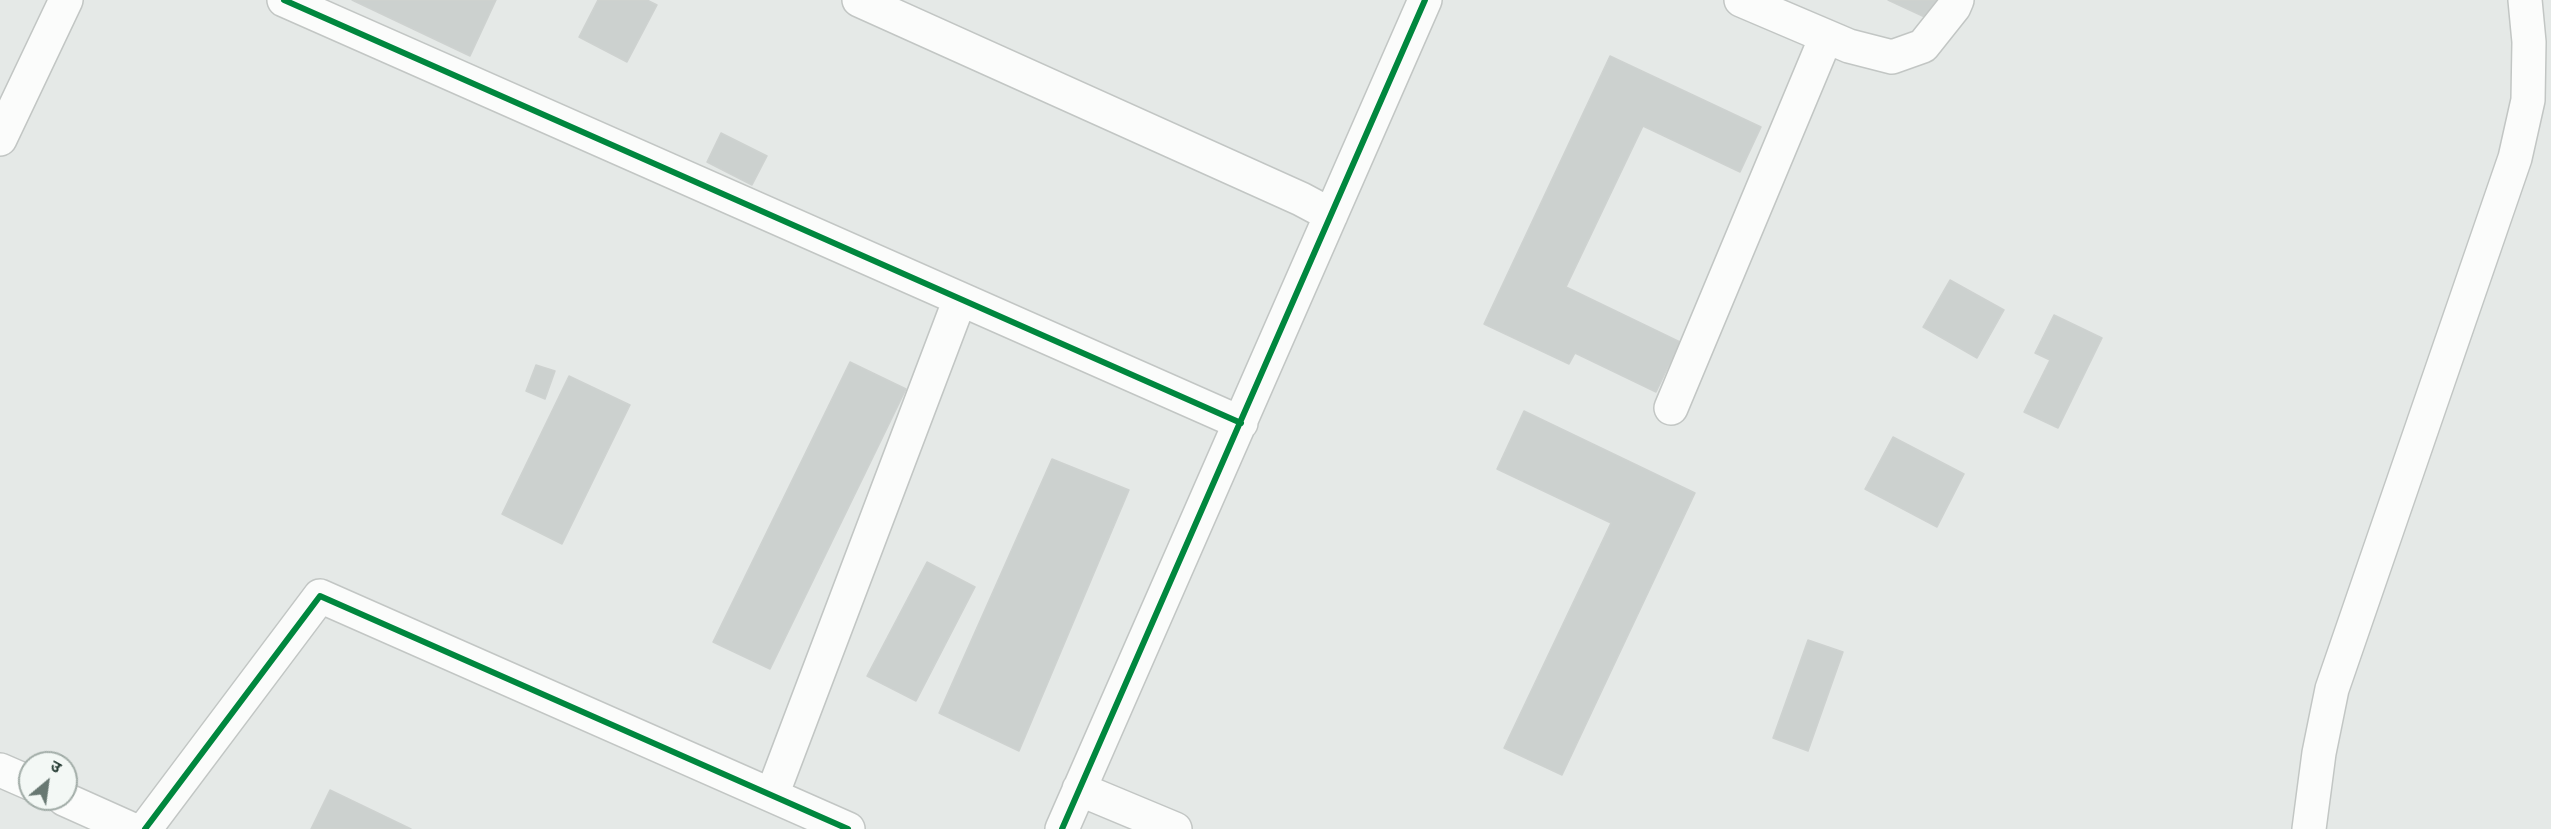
<!DOCTYPE html>
<meta charset="utf-8">
<style>
body{margin:0}
#map{position:relative;width:2551px;height:829px;overflow:hidden;background:#e5e9e7;font-family:Roboto,"Noto Sans Devanagari",sans-serif}
canvas{display:block}
.north{position:absolute;left:18px;top:751px;width:60px;height:60px;box-sizing:border-box;background:#f3f8f5;border:2px solid #a1aca7;border-radius:50%;rotate:29deg;font-size:16px;font-weight:700;line-height:24px;text-align:center;color:#253b33}
.north::after{content:'';display:block;margin:auto;width:21px;height:27px;background:#687872;clip-path:polygon(50% 0,100% 100%,50% 72%,0 100%)}
</style>
<div id="map">
<canvas width="2551" height="829"></canvas>
<div class="north">उ</div>
</div>
<script>
const ctx = document.querySelector('canvas').getContext('2d');
ctx.lineJoin = 'round';
function fill(path, color) { ctx.fillStyle = color; ctx.fill(path, 'evenodd'); }
function strokePath(path, color, width, dash) { ctx.strokeStyle = color; ctx.lineWidth = width; ctx.lineCap = dash ? 'butt' : 'round'; ctx.setLineDash(dash || []); ctx.stroke(path); }
const building = new Path2D(`
 M352,0H496L470,56Z
 M598,0H647L657,5L627,62L579,37Z
 M1888,0H1938L1929,19Z
 M1610,56L1761,127L1740,172L1643,126L1566,287L1680,342L1656,392L1575,353L1569,364L1484,324Z
 M721,133L767,156L752,185L707,162Z
 M1950,280L2004,310L1977,358L1923,327Z
 M2054,315L2102,338L2058,428L2024,412L2050,360L2035,353Z
 M850,362L906,389L770,669L713,642Z
 M536,365L555,371L545,399L526,391Z
 M569,376L630,405L562,544L502,514Z
 M1524,411L1695,493L1562,775L1504,748L1611,523L1497,469Z
 M1893,437L1964,474L1937,527L1865,489Z
 M1052,459L1129,490L1019,751L939,713Z
 M927,562L975,587L916,701L867,676Z
 M1808,640L1843,652L1808,751L1773,738Z
 M330,790L411,829H311Z`);
const minor = new Path2D(`
 M284,0L1241,423
 M859,0L1301,199L1331,215
 M1741,0L1849,46L1892,57L1923,46L1954,7L1957,0
 M0,139L66,0
 M1671,408L1826,37
 M0,770L30,783
 M1079,789L1175,829
 M772,795L960,299
 M64,799L131,829
 M145,829L320,596L848,829
 M1062,829L1425,0
 M2309,829L2319,753L2332,689L2515,158L2528,100L2529,42L2525,0`);
const cycleway = new Path2D(`
 M284,0L1241,423
 M145,829L320,596L848,829
 M1062,829L1425,0`);
fill(building, '#ccd1cf');
strokePath(building, '#ced2d0', 1.5);
strokePath(minor, '#c2c6c4', 36);
strokePath(minor, '#fbfcfb', 33);
strokePath(cycleway, '#00873e', 6);
</script>
